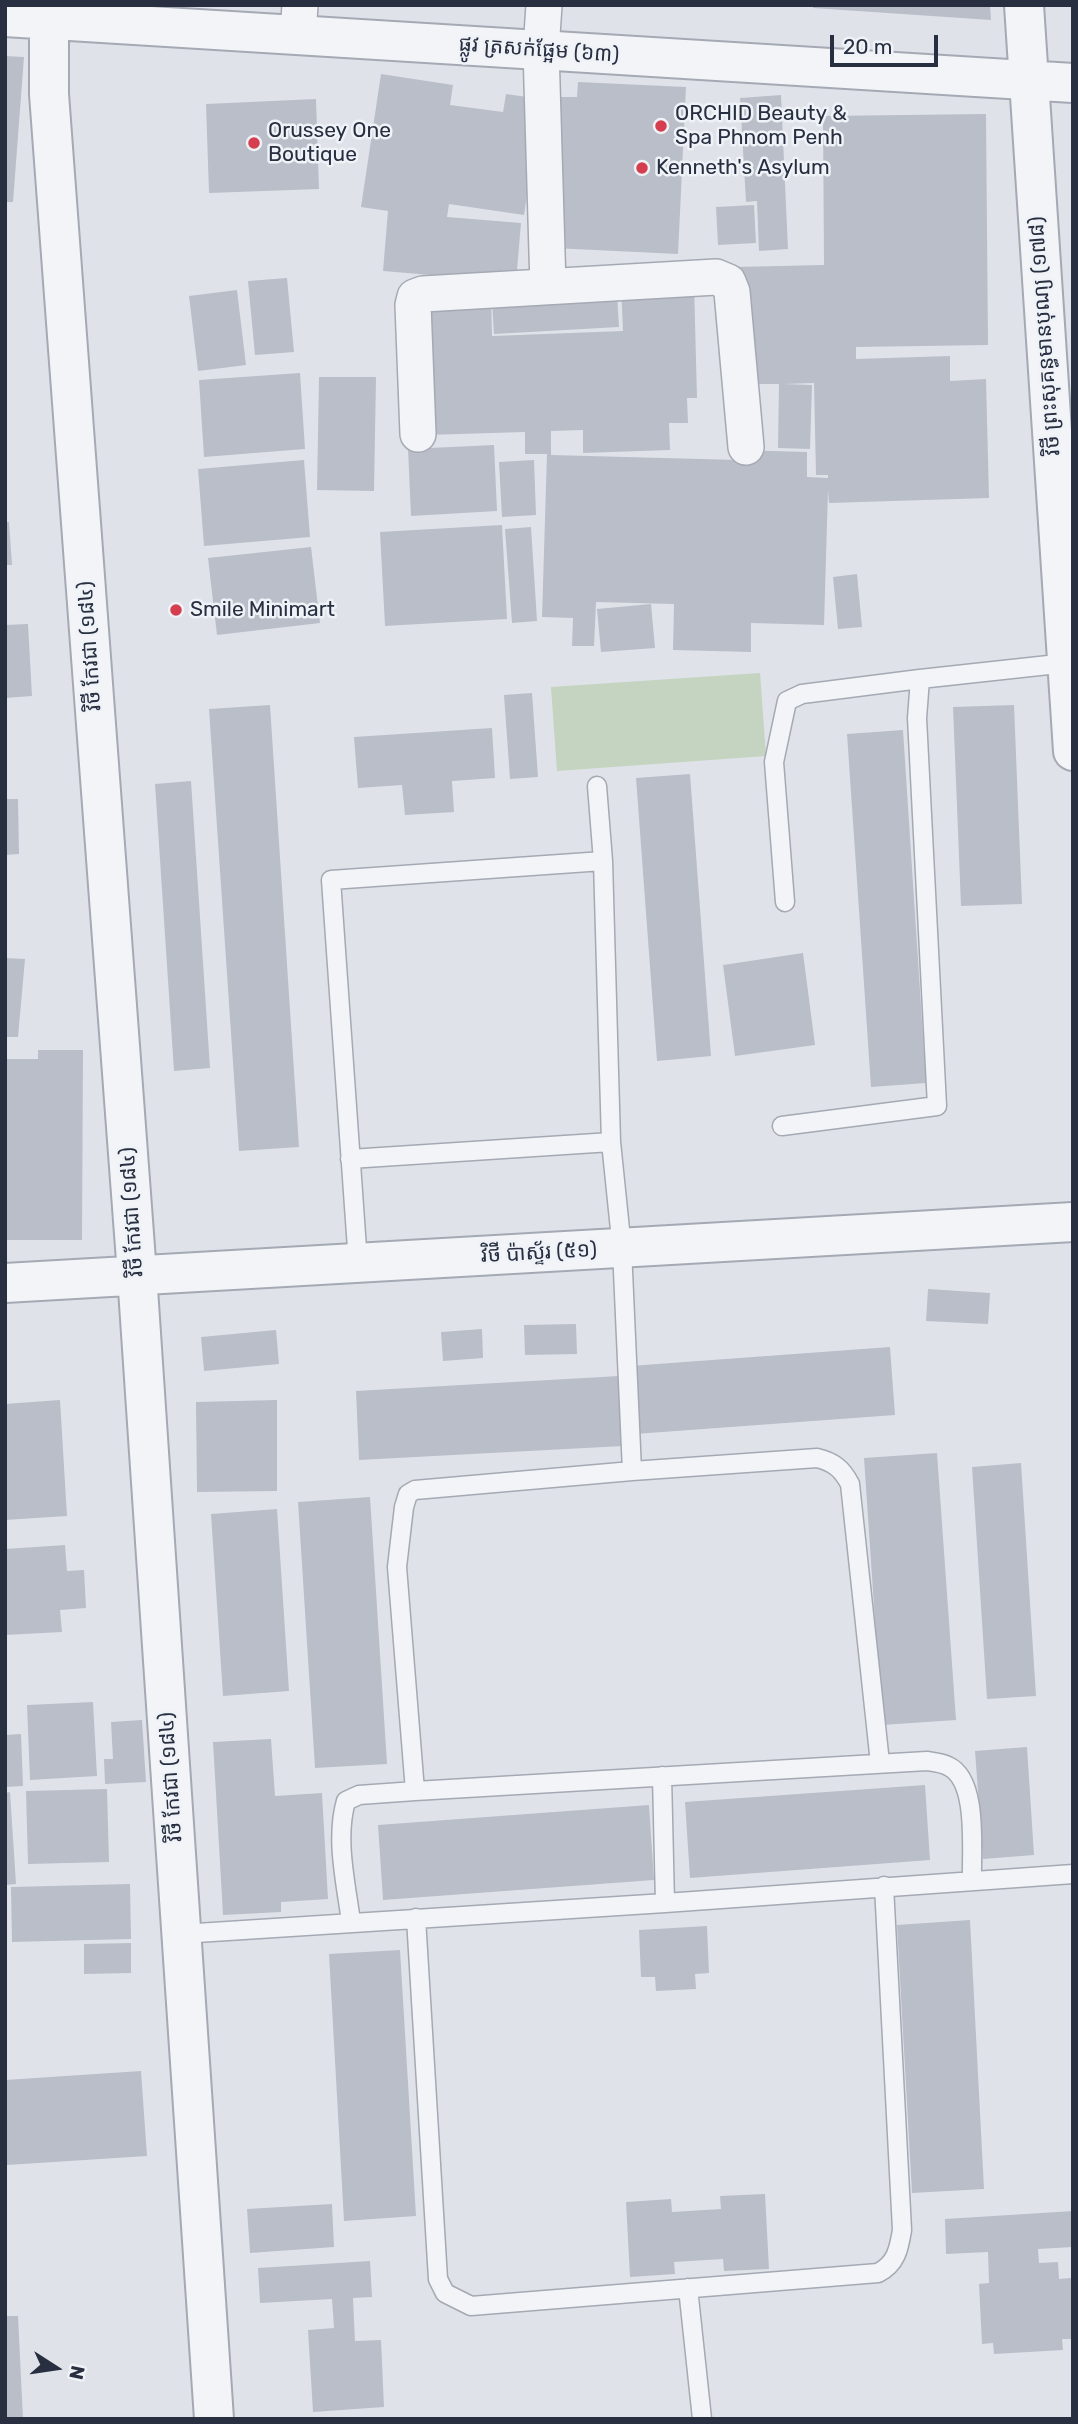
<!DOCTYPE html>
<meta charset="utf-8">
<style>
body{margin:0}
#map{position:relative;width:1078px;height:2424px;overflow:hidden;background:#dfe3e9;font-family:Rubik,sans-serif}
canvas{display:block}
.frame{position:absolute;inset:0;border:7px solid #272f41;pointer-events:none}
.north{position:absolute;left:21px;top:2333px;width:70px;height:70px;-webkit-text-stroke:5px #eff2f7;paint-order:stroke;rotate:102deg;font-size:19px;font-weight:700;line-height:28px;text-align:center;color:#272f41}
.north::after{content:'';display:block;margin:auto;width:24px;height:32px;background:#272f41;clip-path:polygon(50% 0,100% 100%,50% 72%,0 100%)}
.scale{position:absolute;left:830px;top:35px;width:108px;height:32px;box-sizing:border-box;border:4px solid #272f41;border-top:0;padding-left:9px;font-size:21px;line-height:24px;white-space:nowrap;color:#272f41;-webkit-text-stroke:5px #eff2f7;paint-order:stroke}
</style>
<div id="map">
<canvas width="1078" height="2424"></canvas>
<div class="frame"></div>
<div class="north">N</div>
<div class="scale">20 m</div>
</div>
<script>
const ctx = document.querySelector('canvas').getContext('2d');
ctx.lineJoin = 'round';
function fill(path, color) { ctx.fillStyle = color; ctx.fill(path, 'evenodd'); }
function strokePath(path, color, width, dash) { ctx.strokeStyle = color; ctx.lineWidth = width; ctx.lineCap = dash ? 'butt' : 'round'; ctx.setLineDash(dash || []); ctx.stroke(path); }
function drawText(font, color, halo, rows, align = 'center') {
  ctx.font = font + ' Rubik,"Noto Sans Khmer",sans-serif'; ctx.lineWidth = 5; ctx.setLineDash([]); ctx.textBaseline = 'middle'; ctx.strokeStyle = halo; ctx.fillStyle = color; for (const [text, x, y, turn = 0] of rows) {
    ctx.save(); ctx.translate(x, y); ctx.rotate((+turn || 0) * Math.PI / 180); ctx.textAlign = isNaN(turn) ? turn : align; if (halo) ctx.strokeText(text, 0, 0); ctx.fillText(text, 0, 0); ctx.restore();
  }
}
const green = new Path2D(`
 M760,673L766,756L557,771L551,687Z`);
const building = new Path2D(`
 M813,5H990L991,20L813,8Z
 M5,56L24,57L13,202H5Z
 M381,74L453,85L450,105L503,112L506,94L541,99L524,215L449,204L447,217L521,223L516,282L383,271L388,211L361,207Z
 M578,82L686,87L678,254L553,248L561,97H577Z
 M781,95L788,249L759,251L757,201L746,202L740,98Z
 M316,99L319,189L209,193L206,104Z
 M986,114L988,345L856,347V359L950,356V381L986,379L989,498L829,503L828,490L824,625L751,623V652L673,650L674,604L596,602L594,646H572L573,618L542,617L547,454H525V432L426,435L422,301L491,298L492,336L623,331L621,285L694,283L697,398H687L688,423H669L670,450L583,453V430L551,431V455L739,460V450L807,452V477L828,478V475H816L814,383L783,384L812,385L810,449L778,448L779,384H740L734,267L824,265L823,116Z
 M754,205L756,243L718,245L716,207Z
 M287,278L294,352L255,355L248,281Z
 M237,290L246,365L198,371L189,296Z
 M617,294L619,327L494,334L492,302Z
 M300,373L305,449L204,457L199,380Z
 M319,377H376L374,491L317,490Z
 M494,445L497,511L411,516L408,449Z
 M304,460L310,537L204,546L198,469Z
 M534,460L536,515L502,517L499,462Z
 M5,522H9L12,565H5Z
 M502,525L507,619L385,626L380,532Z
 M531,527L537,621L512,623L505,529Z
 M311,547L320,623L217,635L208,558Z
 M857,574L862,627L838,629L833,577Z
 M651,604L655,648L601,652L597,609Z
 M28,624L32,696L5,698V625Z
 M532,693L538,777L510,779L504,695Z
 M270,705L299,1147L239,1151L209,709Z
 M1014,705L1022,904L961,906L953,707Z
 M492,728L495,778L452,781L454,812L405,815L402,785L358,788L354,737Z
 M903,730L926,1083L871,1087L847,734Z
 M690,774L711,1056L657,1061L636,778Z
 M191,781L210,1068L174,1071L155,784Z
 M5,799H18L19,854L5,855Z
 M803,953L815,1045L735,1056L723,965Z
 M5,958L25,959L18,1037H5Z
 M38,1050H83L82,1240H5V1059H38Z
 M928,1289L990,1293L988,1324L926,1321Z
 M576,1324L577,1354L525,1355L524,1325Z
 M482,1329L483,1358L443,1361L441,1332Z
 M276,1330L279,1364L204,1371L201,1337Z
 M890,1347L895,1415L635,1434L630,1366Z
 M619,1376L623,1446L359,1460L356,1391Z
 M60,1400L67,1516L5,1520V1404Z
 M277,1400V1491L197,1492L196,1402Z
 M937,1453L956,1720L882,1725L864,1458Z
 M1021,1463L1036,1696L987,1699L972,1467Z
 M370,1497L387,1764L315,1768L298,1502Z
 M277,1509L289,1691L223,1696L211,1514Z
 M65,1545L67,1571L84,1570L86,1608L60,1610L62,1632L5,1635V1549Z
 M93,1702L97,1776L30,1780L27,1705Z
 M142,1720L146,1782L105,1784L104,1759H113L111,1722Z
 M21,1734L23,1786L5,1787V1735Z
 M271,1739L275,1796L322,1793L328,1899L281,1902V1912L223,1915L213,1742Z
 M1027,1747L1034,1855L983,1859L975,1751Z
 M925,1785L930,1860L690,1878L685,1802Z
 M107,1789L109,1862L28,1864L26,1791Z
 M10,1792L16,1884L5,1885V1793Z
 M649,1805L654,1880L383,1900L378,1825Z
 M130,1884L131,1939L12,1942L11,1887Z
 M970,1920L984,2189L912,2193L897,1925Z
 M707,1926L709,1973L695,1974L696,1989L656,1991L655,1977H641L639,1930Z
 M131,1943V1973L84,1974V1944Z
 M400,1950L416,2216L344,2221L329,1954Z
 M141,2071L147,2156L7,2165L5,2080Z
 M765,2194L769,2269L724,2271L723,2259L674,2262L675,2274L630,2277L626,2202L671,2199L672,2212L721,2209L720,2196Z
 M332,2204L334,2247L250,2253L247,2209Z
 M1073,2211V2247L1038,2249L1039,2263L1058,2262L1059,2279L1071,2278L1073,2339H1062L1063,2350L994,2354L993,2343L982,2344L979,2284L989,2283L988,2252L946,2254L945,2219Z
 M370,2261L372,2297L353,2298L355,2341L381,2340L384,2407L313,2412L308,2330L334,2328L332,2299L260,2303L258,2268Z
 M5,2316H18L23,2419H5Z`);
const service = new Path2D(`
 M597,786L603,861L611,1142L622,1249L632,1471L817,1458C834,1462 842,1469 850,1484L880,1763
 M785,902L774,762L787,701L802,694L920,679
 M782,1126L937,1106L917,718L920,679L1067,663
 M350,1159L611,1142
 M358,1263L331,880L603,861
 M662,1776L665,1903
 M415,1791L397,1567L404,1507L408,1494L415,1490L632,1471
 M416,1918L438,2279L445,2293L471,2306L878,2273C896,2264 899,2249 902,2230L884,1886
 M351,1922C346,1883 335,1839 346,1801L359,1795L415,1791L927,1761C934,1762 942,1763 948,1766C979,1780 971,1851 972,1880
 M181,1934L665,1903L1073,1874
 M688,2288L702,2419`);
const minor = new Path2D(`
 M544,5L541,50L548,286
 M298,35L300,5
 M418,434L413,305L415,297L423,294L716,277L728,282L732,292L746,447`);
const tertiary = new Path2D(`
 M49,5V94L137,1274L214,2419
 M1024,5L1073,751
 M5,17L1073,83
 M5,1283L1073,1222`);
const markers = [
 [661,126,7,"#d43e4e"],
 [254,143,7,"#d43e4e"],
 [642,168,7,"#d43e4e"],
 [176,610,7,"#d43e4e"]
];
const streetNames = [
 ["ផ្លូវ ត្រសក់ផ្អែម (៦៣)",539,50,4],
 ["វិថី ព្រះសុគន្ធមានបុណ្យ (១៧៨)",1045,336,-94],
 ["វិថី កែវជា (១៨៤)",90,646,-94],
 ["វិថី កែវជា (១៨៤)",132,1212,-94],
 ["វិថី ប៉ាស្ទ័រ (៥១)",539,1253,-3],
 ["វិថី កែវជា (១៨៤)",171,1777,-94]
];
const poiNames = [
 ["ORCHID Beauty &",675,114],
 ["Spa Phnom Penh",675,138],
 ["Orussey One",268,131],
 ["Boutique",268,155],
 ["Kenneth's Asylum",656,168],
 ["Smile Minimart",190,610]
];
fill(green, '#c4d4c0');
fill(building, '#b9bec9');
strokePath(service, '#a4a9b3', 21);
strokePath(minor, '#a4a9b3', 38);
strokePath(tertiary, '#a4a9b3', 42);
strokePath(service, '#f2f4f7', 18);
strokePath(minor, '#f2f4f7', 35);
strokePath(tertiary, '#f2f4f7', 38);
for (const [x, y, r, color] of markers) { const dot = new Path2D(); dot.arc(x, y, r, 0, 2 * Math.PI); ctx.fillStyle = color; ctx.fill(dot); strokePath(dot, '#eff2f7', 2.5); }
drawText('21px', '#272f41', '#eff2f7', streetNames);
drawText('21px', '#272f41', '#eff2f7', poiNames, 'left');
</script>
